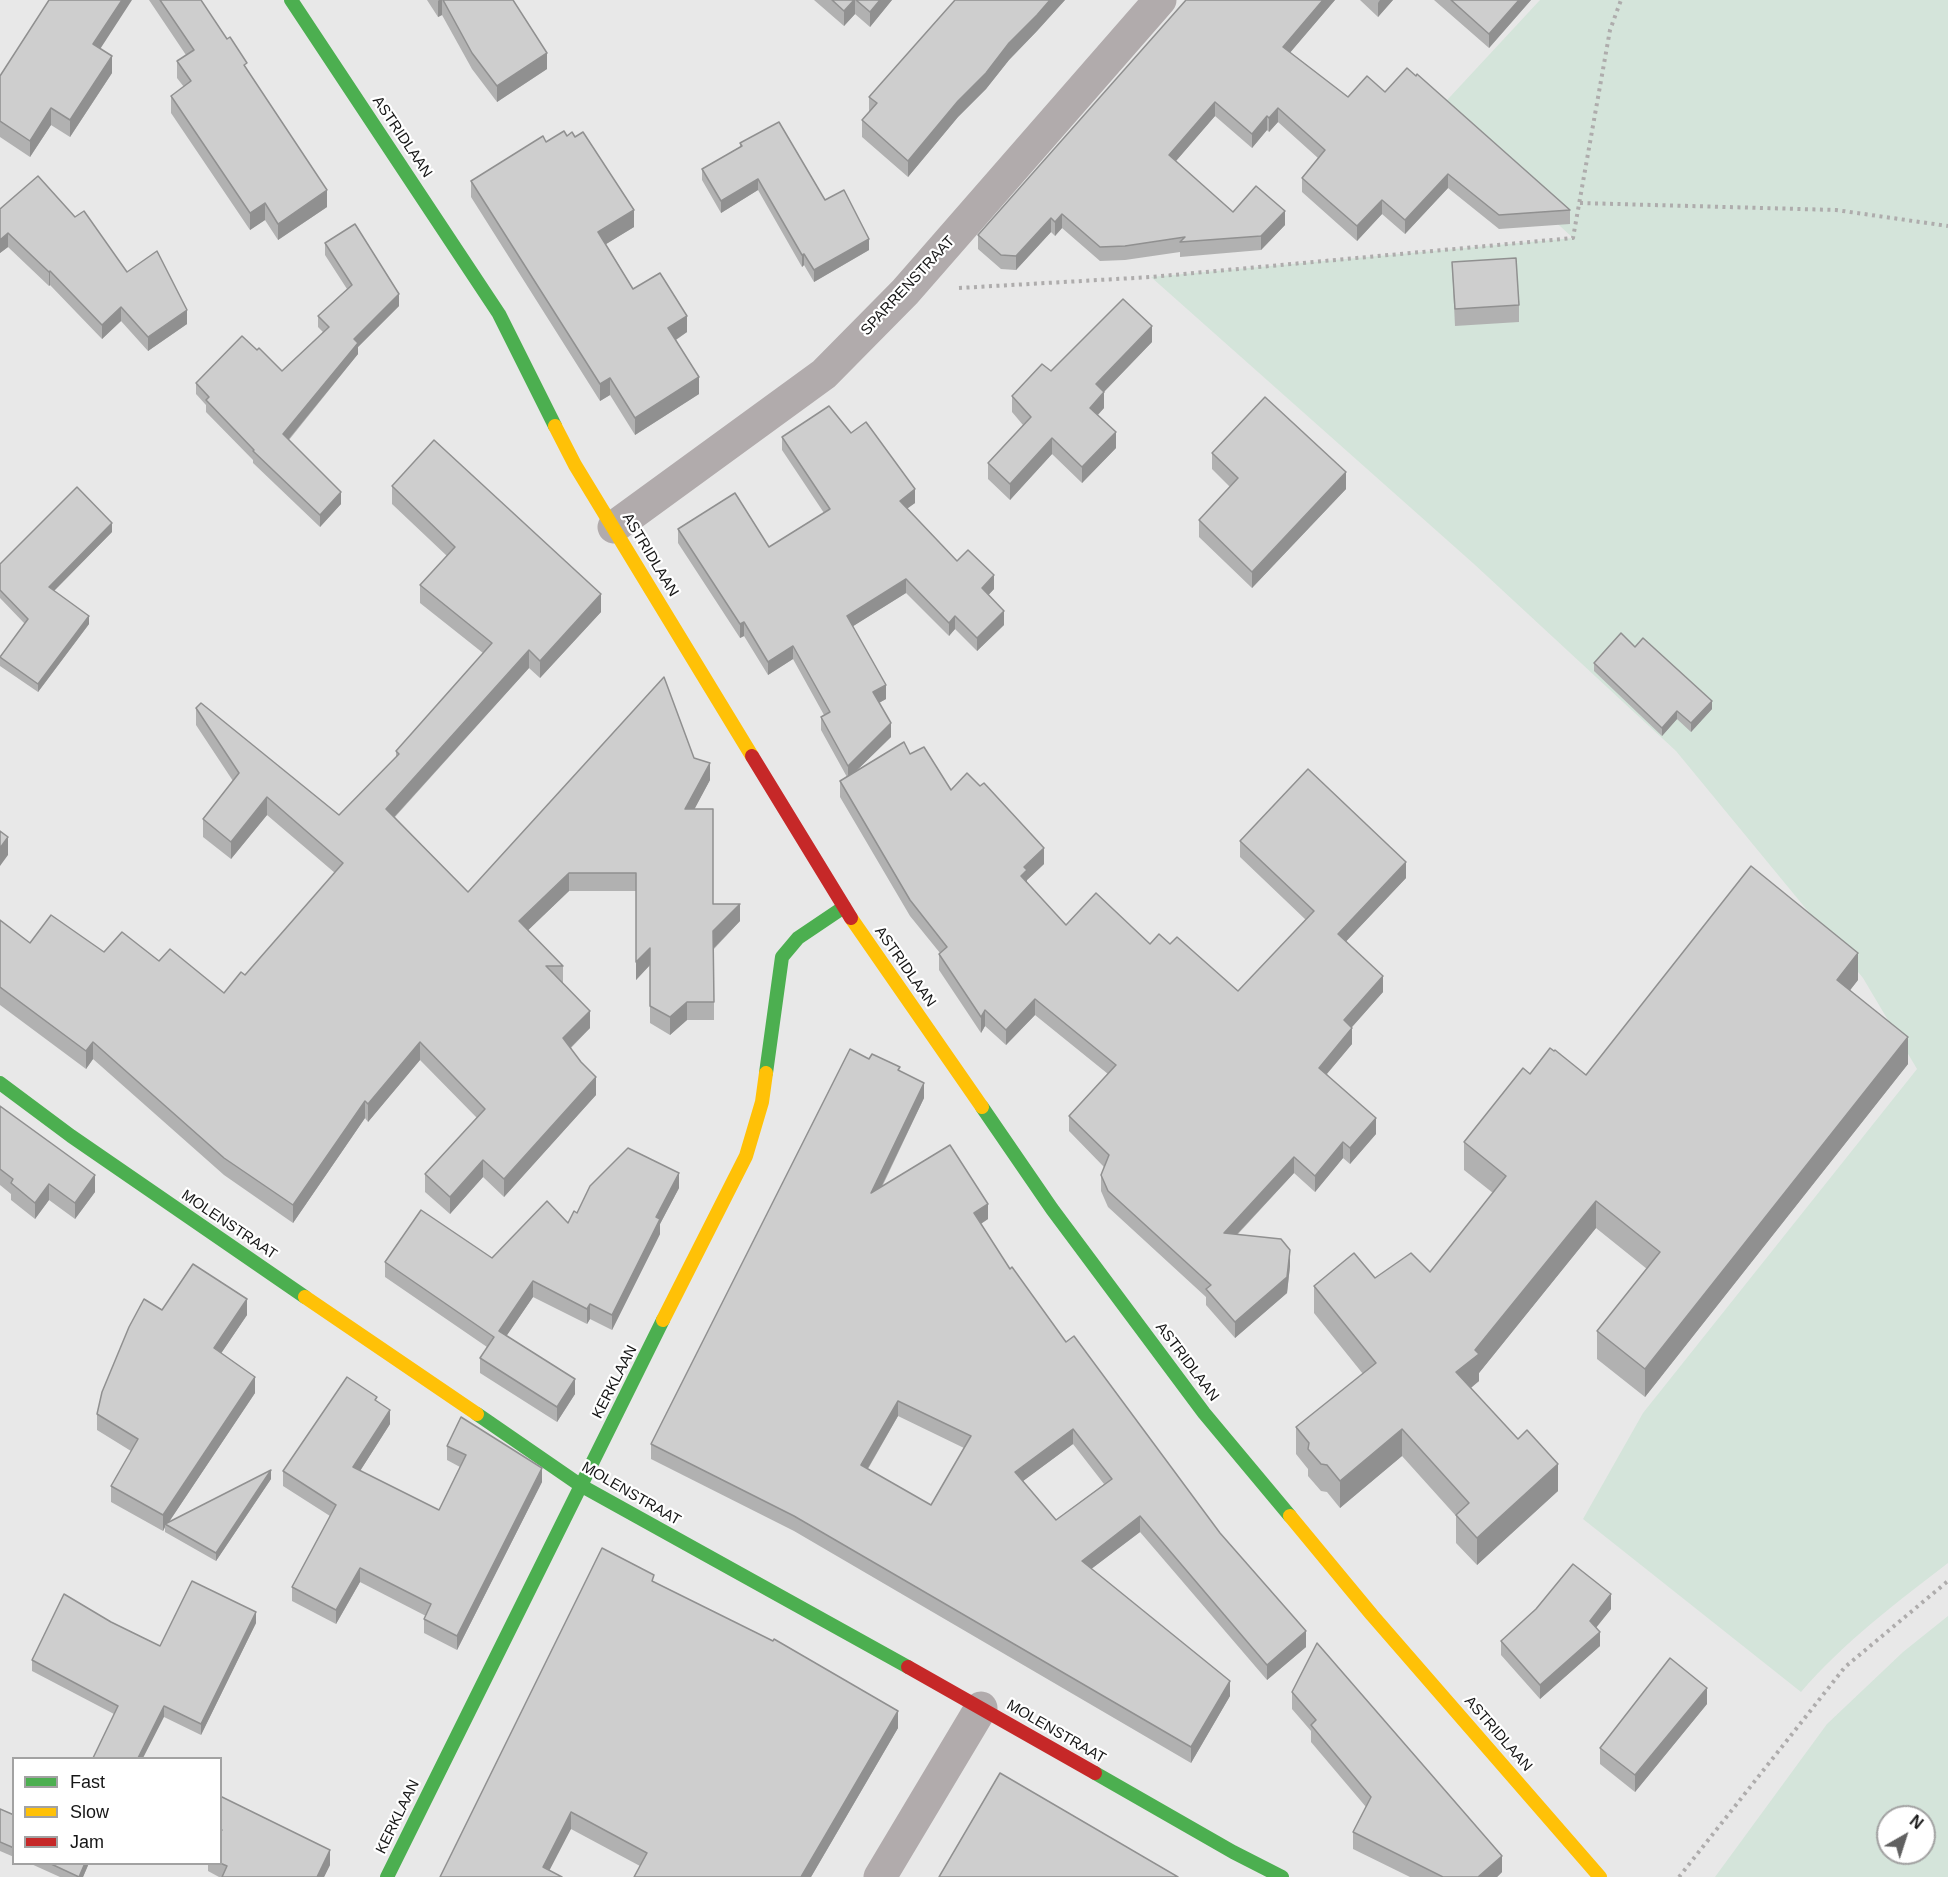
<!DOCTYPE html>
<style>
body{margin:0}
#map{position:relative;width:1948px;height:1877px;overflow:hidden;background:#e8e8e8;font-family:Helvetica,sans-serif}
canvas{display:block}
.legend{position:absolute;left:12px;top:1757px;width:210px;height:108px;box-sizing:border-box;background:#fff;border:2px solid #a2a2a2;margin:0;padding:8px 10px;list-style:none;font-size:18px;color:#161616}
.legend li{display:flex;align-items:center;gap:12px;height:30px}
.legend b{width:30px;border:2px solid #a2a2a2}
.north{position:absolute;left:1876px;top:1805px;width:60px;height:60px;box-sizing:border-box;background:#fff;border:2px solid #a2a2a2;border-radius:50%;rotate:39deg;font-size:16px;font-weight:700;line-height:24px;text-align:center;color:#161616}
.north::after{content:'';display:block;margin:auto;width:21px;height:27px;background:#606060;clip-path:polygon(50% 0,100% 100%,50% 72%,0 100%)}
</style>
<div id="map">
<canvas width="1948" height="1877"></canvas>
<ul class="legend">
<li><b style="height:8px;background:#4caf50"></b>Fast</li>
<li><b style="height:8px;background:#ffc107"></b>Slow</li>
<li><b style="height:8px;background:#c62828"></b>Jam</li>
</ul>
<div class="north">N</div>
</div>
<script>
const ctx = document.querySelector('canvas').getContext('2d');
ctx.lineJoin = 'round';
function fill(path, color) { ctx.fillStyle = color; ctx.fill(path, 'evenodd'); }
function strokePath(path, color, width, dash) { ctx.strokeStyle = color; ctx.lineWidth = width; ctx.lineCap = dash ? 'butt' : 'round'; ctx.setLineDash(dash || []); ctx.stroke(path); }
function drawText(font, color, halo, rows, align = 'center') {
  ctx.font = font + ' Helvetica,sans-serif'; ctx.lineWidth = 4.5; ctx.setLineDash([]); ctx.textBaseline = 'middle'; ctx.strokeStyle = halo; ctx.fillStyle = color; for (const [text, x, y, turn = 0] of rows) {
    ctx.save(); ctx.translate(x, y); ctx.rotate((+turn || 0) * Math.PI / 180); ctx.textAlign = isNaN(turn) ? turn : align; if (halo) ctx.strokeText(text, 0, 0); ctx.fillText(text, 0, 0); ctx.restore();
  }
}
const green = new Path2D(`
 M1540,0H1948V1563C1896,1603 1844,1642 1801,1692L1583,1519L1643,1413L1917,1069L1863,978L1676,751L1474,564L1151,277L1573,238L1436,112Z
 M1948,1616V1877H1715L1827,1724L1903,1652ZM1888,1817H1924V1853H1888Z`);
const path = new Path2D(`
 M1580,203L1836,210L1948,226
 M959,288L1151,277L1573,238L1610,30L1621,0
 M1679,1877L1845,1667L1948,1581`);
const street = new Path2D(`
 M614,527L824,374L905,292L1160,0
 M880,1877L981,1708`);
const fast = new Path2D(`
 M291,0L499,314L555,426
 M766,1073L782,957L798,938L844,907
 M0,1083L71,1136L305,1297
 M982,1107L1052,1209L1204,1413L1290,1516
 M477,1414L580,1485L908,1667
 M1095,1773L1233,1852L1282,1877
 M387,1877L663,1320`);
const slow = new Path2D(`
 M555,426L575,465L752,756
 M851,918L982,1107
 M305,1297L477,1414
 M663,1320L746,1156L762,1102L766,1073
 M1290,1516L1372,1615L1600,1877`);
const jam = new Path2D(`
 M752,756L851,918
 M908,1667L1095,1773`);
const wall = new Path2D(`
 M149,0H201L247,70L327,207L278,240L265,220L250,230L171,113V96L184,87L177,78V61L186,55Z
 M427,0H513L547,69L497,102L472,69L442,15L438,17Z
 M814,0H892L870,27L855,14L844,26Z
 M955,0H1065L1037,31L1009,60L986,89L958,117L908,177L862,137V120L869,112V97Z
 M1186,0H1335L1290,52L1348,97L1385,92L1570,210V224L1499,229L1448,188L1405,234L1382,214L1357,241L1302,192V178L1318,158L1278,122L1269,132L1267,130L1252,148L1215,116L1176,161L1233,212L1285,225L1261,250L1180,257V252L1125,260L1100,261L1062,228L1055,236L1051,232L1016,270L1001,269L978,249V235Z
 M1360,0H1393L1378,17Z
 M1434,0H1531L1489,48Z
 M101,49L112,73L70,137L51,125L30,157L0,137V76Z
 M546,142L634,227L606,244L633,289L687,332L676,340L699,394L635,435L610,395L600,401L471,197V181Z
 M740,143L825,200L869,250L814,282L804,265L802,267L758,190L721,213L702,180V169L740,147Z
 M0,209L75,217L127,272L187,324L148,351L121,321L102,339L50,285L49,286L8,247L0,253Z
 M325,243L399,306L358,347V354L289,440L341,504L320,527L253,463V460L206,412V405L196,394V383L257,350L282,371L323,332L318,327V316L347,289L325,255Z
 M1452,262L1519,305V322L1455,326Z
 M1152,342L1104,392V408L1098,415L1116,448L1082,483L1052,454L1010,500L988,479V463L1023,425L1012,412V396L1051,371Z
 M851,433L915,503L907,508L957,561L994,589L988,595L1004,625L977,651L955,629L949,636L906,593L853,626L886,699L879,703L891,737L856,771L910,754L951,790L1044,864L1027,880V883L1066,925L1150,944H1170L1238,991L1306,920L1240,857V841L1406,878L1346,941L1383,992L1352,1027V1044L1327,1074L1376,1134L1350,1164L1343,1158L1315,1192L1294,1173L1238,1234L1290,1266L1287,1293L1235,1338L1206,1305V1297L1108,1207L1101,1191V1175L1104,1167L1069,1131V1116L1108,1074L1035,1015L1006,1045L985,1026L981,1033L939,970V954L940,953L910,916L840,797V781L847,777L821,730V717L824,715L793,659L768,675L744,636L740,638L678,543V529L769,547L824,513L782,450V437Z
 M1212,453L1346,489L1252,588L1199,537V520L1230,487L1212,469Z
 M392,486L601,612L540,678L529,668L395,817L468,892L694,758L710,780L694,809L713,904L740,921L714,949V1020H687L670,1035L650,1023V965L636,980V891H569L528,930L563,966V983L590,1028L571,1048L596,1095L504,1197L483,1177L450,1214L425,1192V1174L477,1118L420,1060L368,1122L365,1118L293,1223L224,1175L93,1059L86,1069L0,1005V920L30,943L104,952L159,961L224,993L245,975L335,873L267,815L231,859L203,837V819L233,781L196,725V708L339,815L396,757V751L483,653L420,603V585L447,556L392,504Z
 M112,532L54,591L89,624L38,692L0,666V657L25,624L0,598V564Z
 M1635,647L1712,709L1691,732L1677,719L1662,736L1594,671V663Z
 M1858,980L1850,990L1908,1064L1645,1397L1597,1359V1331L1647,1269L1596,1228L1479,1373V1381L1471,1388L1558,1491L1477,1565L1456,1543V1516L1402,1456L1340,1508L1327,1492L1321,1491L1308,1476V1469L1296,1454V1427L1363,1374L1314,1313V1286L1430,1272L1493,1193L1464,1170V1142L1530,1074L1586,1075Z
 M869,1059L900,1071L924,1098L882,1187L988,1219L981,1224L1010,1269L1066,1342L1220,1533L1306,1647L1267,1680L1140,1532L1091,1569L1230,1696L1191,1763L794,1531L651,1459V1444ZM898,1416L964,1448L931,1505L868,1469ZM1073,1444L1104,1484L1056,1520L1023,1481Z
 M0,1106L95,1192L75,1219L49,1200L35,1219L11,1200V1194L0,1185Z
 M679,1188L660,1224V1234L612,1330L590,1319L587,1324L533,1297L506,1336L575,1394L557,1422L480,1373V1358L487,1347L385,1277V1262L492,1258L568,1223L577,1213Z
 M162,1310L247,1315L221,1353L255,1393L168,1523L271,1479L216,1561L165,1532V1527L163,1531L111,1502V1486L131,1451L97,1430V1414Z
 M377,1402L390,1424L360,1471L439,1510L460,1467L447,1460V1446L542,1482L457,1650L424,1633V1619L426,1616L360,1582L336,1624L292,1601V1587L330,1516L283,1486V1471Z
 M654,1582L898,1728L811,1877H634L640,1866L571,1829L440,1877Z
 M1611,1609L1596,1628L1600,1646L1540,1699L1501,1655V1641Z
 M111,1622L160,1646L256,1623L201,1735L164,1717L114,1714L32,1671V1660Z
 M1292,1692L1502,1872L1497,1877H1410L1353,1849V1832L1366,1807L1311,1742V1731L1292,1709Z
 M1707,1704L1635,1792L1600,1764V1748Z
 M220,1796L330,1865L324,1877H219L208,1871V1863H220Z
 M0,1809L14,1815V1857L0,1851Z
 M29,1863H89L83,1877H60Z`);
const shadedWall = new Path2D(`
 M122,0H132L93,60V44Z
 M439,0H442V15L438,17V1Z
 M854,0H855V14L844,26V11Z
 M880,0H892L870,27V12Z
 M1050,0H1065L1037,31L1009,60L986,89L958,117L908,177V161L958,101L1009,43Z
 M1323,0H1335L1283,61V47Z
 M1380,0H1393L1378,17V3Z
 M1519,0H1531L1489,48V34Z
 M547,53V69L497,102V86Z
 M112,56V73L70,137V120Z
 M1215,102V116L1169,169V155Z
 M51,108V125L30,157V141Z
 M1278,108V122L1269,132V118Z
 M1267,116V130L1252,148V134Z
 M1448,174V188L1405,234V220Z
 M758,179V190L721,213V201Z
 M327,190V207L278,240V224Z
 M1382,200V214L1357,241V226Z
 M265,203V220L250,230V213Z
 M634,210V227L598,249V232Z
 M1285,211V225L1261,250V236Z
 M1062,214V228L1055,236V222Z
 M1051,218V232L1016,270V256Z
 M8,233V247L0,253V240Z
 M869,239V250L814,282V270Z
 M804,254V265L802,267V255Z
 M50,271V285L49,286V272Z
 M399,294V306L358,347V354L283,446V434L354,339Z
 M121,307V321L102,339V325Z
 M187,310V324L148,351V337Z
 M687,316V332L668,345V328Z
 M1152,326V342L1096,400V384Z
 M699,377V394L635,435V418Z
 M610,378V395L600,401V384Z
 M1104,392V408L1090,423V408Z
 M1116,432V448L1082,483V467Z
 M1052,438V454L1010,500V484Z
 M1346,472V489L1252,588V572Z
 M915,489V503L900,514V501Z
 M341,492V504L320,527V515Z
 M112,523V532L49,596V587Z
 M994,575V589L982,602V588Z
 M906,579V593L847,630V616Z
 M601,594V612L540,678V661Z
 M1004,611V625L977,651V638Z
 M89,616V624L38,692V684Z
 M955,616V629L949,636V623Z
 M744,622V636L740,638V624Z
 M793,646V659L768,675V662Z
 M529,650V668L386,826V809Z
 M886,685V699L873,706V692Z
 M1712,701V709L1691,732V723Z
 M1677,711V719L1662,736V728Z
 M891,723V737L848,779V766Z
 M710,763V780L685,827V809Z
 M267,797V815L231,859V842Z
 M8,837V855L0,866V848Z
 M1044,848V864L1027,880V886L1021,876L1024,867Z
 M1406,862V878L1338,950V934Z
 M569,873V891L519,939V921Z
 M740,904V921L713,949V931Z
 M650,948V965L636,980V962Z
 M1858,953V980L1837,1007V980Z
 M1383,976V992L1344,1036V1020Z
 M1035,999V1015L1006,1045V1030Z
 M687,1002V1020L670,1035V1017Z
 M985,1010V1026L981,1033V1017Z
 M590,1011V1028L563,1055V1038Z
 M1352,1028V1044L1319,1083V1068Z
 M1908,1037V1064L1645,1397V1369Z
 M93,1042V1059L86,1069V1051Z
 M420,1042V1060L368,1122V1104Z
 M596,1077V1095L504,1197V1179Z
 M924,1083V1098L871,1208V1193Z
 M365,1101V1118L293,1223V1205Z
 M1376,1118V1134L1350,1164V1148Z
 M1343,1142V1158L1315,1192V1176Z
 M1294,1157V1173L1224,1248V1233Z
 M483,1160V1177L450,1214V1197Z
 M679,1173V1188L660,1224V1234L612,1330V1315L656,1217Z
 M95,1175V1192L75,1219V1203Z
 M49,1184V1200L35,1219V1203Z
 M1596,1201V1228L1479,1373V1381L1456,1400V1372Z
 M988,1204V1219L974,1228V1213Z
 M1290,1250V1266L1287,1293L1235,1338V1322Z
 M533,1281V1297L499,1347V1331Z
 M247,1299V1315L214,1364V1348Z
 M590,1304V1319L587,1324V1309Z
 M255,1377V1393L167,1525L165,1524V1527L163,1531V1515Z
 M575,1379V1394L557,1422V1407Z
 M898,1401V1416L861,1480V1465Z
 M390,1410V1424L353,1482V1467Z
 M1073,1429V1444L1015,1487V1472Z
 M1402,1429V1456L1340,1508V1481Z
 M1558,1464V1491L1477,1565V1538Z
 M542,1468V1482L457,1650V1636Z
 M271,1470V1479L216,1561V1553Z
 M1140,1516V1532L1082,1576V1561Z
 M360,1568V1582L336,1624V1610Z
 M1611,1594V1609L1590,1635V1621Z
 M256,1612V1623L201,1735V1724Z
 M1306,1631V1647L1267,1680V1665Z
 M1600,1632V1646L1540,1699V1685Z
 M1230,1681V1696L1191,1763V1747Z
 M1707,1688V1704L1635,1792V1775Z
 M164,1706V1717L143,1758H138Z
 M898,1711V1728L811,1877H801Z
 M571,1812V1829L546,1877L543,1867Z
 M330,1850V1865L324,1877H317Z
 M1502,1856V1872L1497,1877H1478Z
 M85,1863H89L83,1877H79Z`);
const building = new Path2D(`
 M49,0H122L93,44L112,56L70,120L51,108L30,141L0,121V76Z
 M160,0H201L227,39L230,37L247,63L244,65L327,190L278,224L265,203L250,213L171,96L191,81L177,61L194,50Z
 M443,0H513L547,53L497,86L472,53Z
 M832,0H854L844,11Z
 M856,0H880L870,12Z
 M955,0H1050L1037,15L1009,43L986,73L958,101L908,161L862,120L877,103L869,97Z
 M1186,0H1323L1283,47L1348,97L1367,76L1385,92L1407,68L1416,76L1417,74L1570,210L1499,215L1448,174L1405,220L1382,200L1357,226L1302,178L1325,150L1278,108L1269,118L1267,116L1252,134L1215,102L1169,155L1233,212L1256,186L1285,211L1261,236L1180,242L1185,237L1125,246L1100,247L1062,214L1055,222L1051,218L1016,256L1001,255L978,235Z
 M1451,0H1519L1489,34Z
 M779,122L825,200L844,190L869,239L814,270L804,254L802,255L758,179L721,201L702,169L742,146L740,143Z
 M564,131L567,136L572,132L575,137L583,132L634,210L598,232L633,289L660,273L687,316L668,328L699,377L635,418L610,378L600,384L471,181L543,136L546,142Z
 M38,176L75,217L84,211L127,272L157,251L187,310L148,337L121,307L102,325L50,271L49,272L8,233L0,240V209Z
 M355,224L399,294L354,339L358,343L283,434L341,492L320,515L253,451L254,450L206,400L209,397L196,383L242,336L257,350L259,348L282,371L329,327L318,316L352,285L325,243Z
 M1516,258L1519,305L1455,309L1452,262Z
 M1123,299L1152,326L1096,384L1104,392L1090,408L1116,432L1082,467L1052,438L1010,484L988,463L1031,417L1012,396L1042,364L1051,371Z
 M1265,397L1346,472L1252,572L1199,520L1238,478L1212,453Z
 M829,406L851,433L866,422L915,489L900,501L957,561L968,550L994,575L982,588L1004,611L977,638L955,616L949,623L906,579L847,616L886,685L873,692L891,723L848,766L821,717L830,712L793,646L768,662L744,622L740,624L678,529L735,493L769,547L830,509L782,437Z
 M434,440L601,594L540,661L529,650L386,809L468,892L664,677L694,758L710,763L685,809H713V904H740L713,931L714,1002H687L670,1017L650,1006V948L636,962V873H569L519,921L563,966H546L590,1011L563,1038L581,1062L596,1077L504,1179L483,1160L450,1197L425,1174L485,1109L420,1042L368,1104L365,1101L293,1205L224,1158L93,1042L86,1051L0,987V920L30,943L51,915L104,952L122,932L159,961L170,949L224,993L241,972L245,975L343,863L267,797L231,842L203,819L239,773L196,708L201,703L339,815L399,754L396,751L492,643L420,585L455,547L392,486Z
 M77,487L112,523L49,587L89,616L38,684L0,657L28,619L0,590V564Z
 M1621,633L1635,647L1643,638L1712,701L1691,723L1677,711L1662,728L1594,663Z
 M904,742L910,754L924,747L951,790L967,773L980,786L984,783L1044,848L1024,867L1027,870L1021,876L1066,925L1096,893L1150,944L1159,934L1170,944L1177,937L1238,991L1314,911L1240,841L1308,769L1406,862L1338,934L1383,976L1344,1020L1352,1028L1319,1068L1376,1118L1350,1148L1343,1142L1315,1176L1294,1157L1224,1233L1281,1239L1290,1250L1287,1277L1235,1322L1206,1289L1211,1285L1108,1191L1101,1175L1109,1155L1069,1116L1116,1065L1035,999L1006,1030L985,1010L981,1017L939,954L947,947L910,900L840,781Z
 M0,831L8,837L0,848Z
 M1751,866L1858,953L1837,980L1908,1037L1645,1369L1597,1331L1660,1252L1596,1201L1475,1350L1479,1354L1456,1372L1518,1439L1527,1430L1558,1464L1477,1538L1456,1515L1469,1503L1402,1429L1340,1481L1327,1465L1321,1464L1308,1449L1309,1443L1296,1427L1376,1363L1314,1286L1354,1253L1375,1278L1411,1253L1430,1272L1506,1176L1464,1142L1523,1068L1530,1074L1550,1048L1554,1051L1555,1050L1586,1075Z
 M850,1049L869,1059L872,1054L900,1067L898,1070L924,1083L871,1193L950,1145L988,1204L974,1213L1010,1269L1012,1267L1066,1342L1074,1336L1220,1533L1306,1631L1267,1665L1140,1516L1082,1561L1230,1681L1191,1747L794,1516L651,1444ZM898,1401L971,1436L931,1505L861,1465ZM1073,1429L1112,1479L1056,1520L1015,1472Z
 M0,1106L95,1175L75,1203L49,1184L35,1203L11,1183L13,1179L0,1169Z
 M628,1148L679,1173L656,1217L660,1219L612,1315L590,1304L587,1309L533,1281L499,1331L575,1379L557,1407L480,1358L494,1337L385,1262L421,1210L492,1258L547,1201L568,1223L574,1211L577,1213L590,1186Z
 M193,1264L247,1299L214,1348L255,1377L163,1515L111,1486L138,1439L97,1414L102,1392L129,1327L144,1299L162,1310Z
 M347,1377L377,1397L375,1400L390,1410L353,1467L439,1510L466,1455L447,1446L461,1417L542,1468L457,1636L424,1619L431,1604L360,1568L336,1610L292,1587L336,1505L283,1471Z
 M271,1470L216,1553L165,1524Z
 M602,1548L654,1575L652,1581L773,1641L774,1639L898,1711L801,1877H634L647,1853L571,1812L543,1867L562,1877H440Z
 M1573,1564L1611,1594L1590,1621L1600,1632L1540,1685L1501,1641L1536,1609Z
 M192,1581L256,1612L201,1724L164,1706L138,1758H93L118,1706L32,1660L64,1594L111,1622L160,1646Z
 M1317,1643L1502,1856L1478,1877H1443L1353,1832L1371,1797L1311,1725L1316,1720L1292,1692Z
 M1670,1658L1707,1688L1635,1775L1600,1748Z
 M1000,1773L1178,1877H939Z
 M220,1796L330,1850L317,1877H222L227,1866L220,1863V1832L222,1830H220Z
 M0,1809L14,1815V1848L0,1842Z
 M49,1863H85L79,1877Z`);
const streetNames = [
 ["ASTRIDLAAN",402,137,56],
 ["SPARRENSTRAAT",908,286,-47],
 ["ASTRIDLAAN",650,555,59],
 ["ASTRIDLAAN",905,967,55],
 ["MOLENSTRAAT",229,1225,34],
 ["ASTRIDLAAN",1187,1362,53],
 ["KERKLAAN",615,1382,-63],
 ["MOLENSTRAAT",631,1494,30],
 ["MOLENSTRAAT",1056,1732,30],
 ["ASTRIDLAAN",1498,1734,49],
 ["KERKLAAN",398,1817,-64]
];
fill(green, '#d4e4da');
strokePath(path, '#aeacac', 4, [3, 4.5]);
strokePath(street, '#b1abac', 33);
strokePath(fast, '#4caf50', 14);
strokePath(slow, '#ffc107', 14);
strokePath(jam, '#c62828', 14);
fill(wall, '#b1b1b1');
fill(shadedWall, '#909090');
fill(building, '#cecece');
strokePath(building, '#909090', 1.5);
drawText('15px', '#161616', '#fff', streetNames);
</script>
